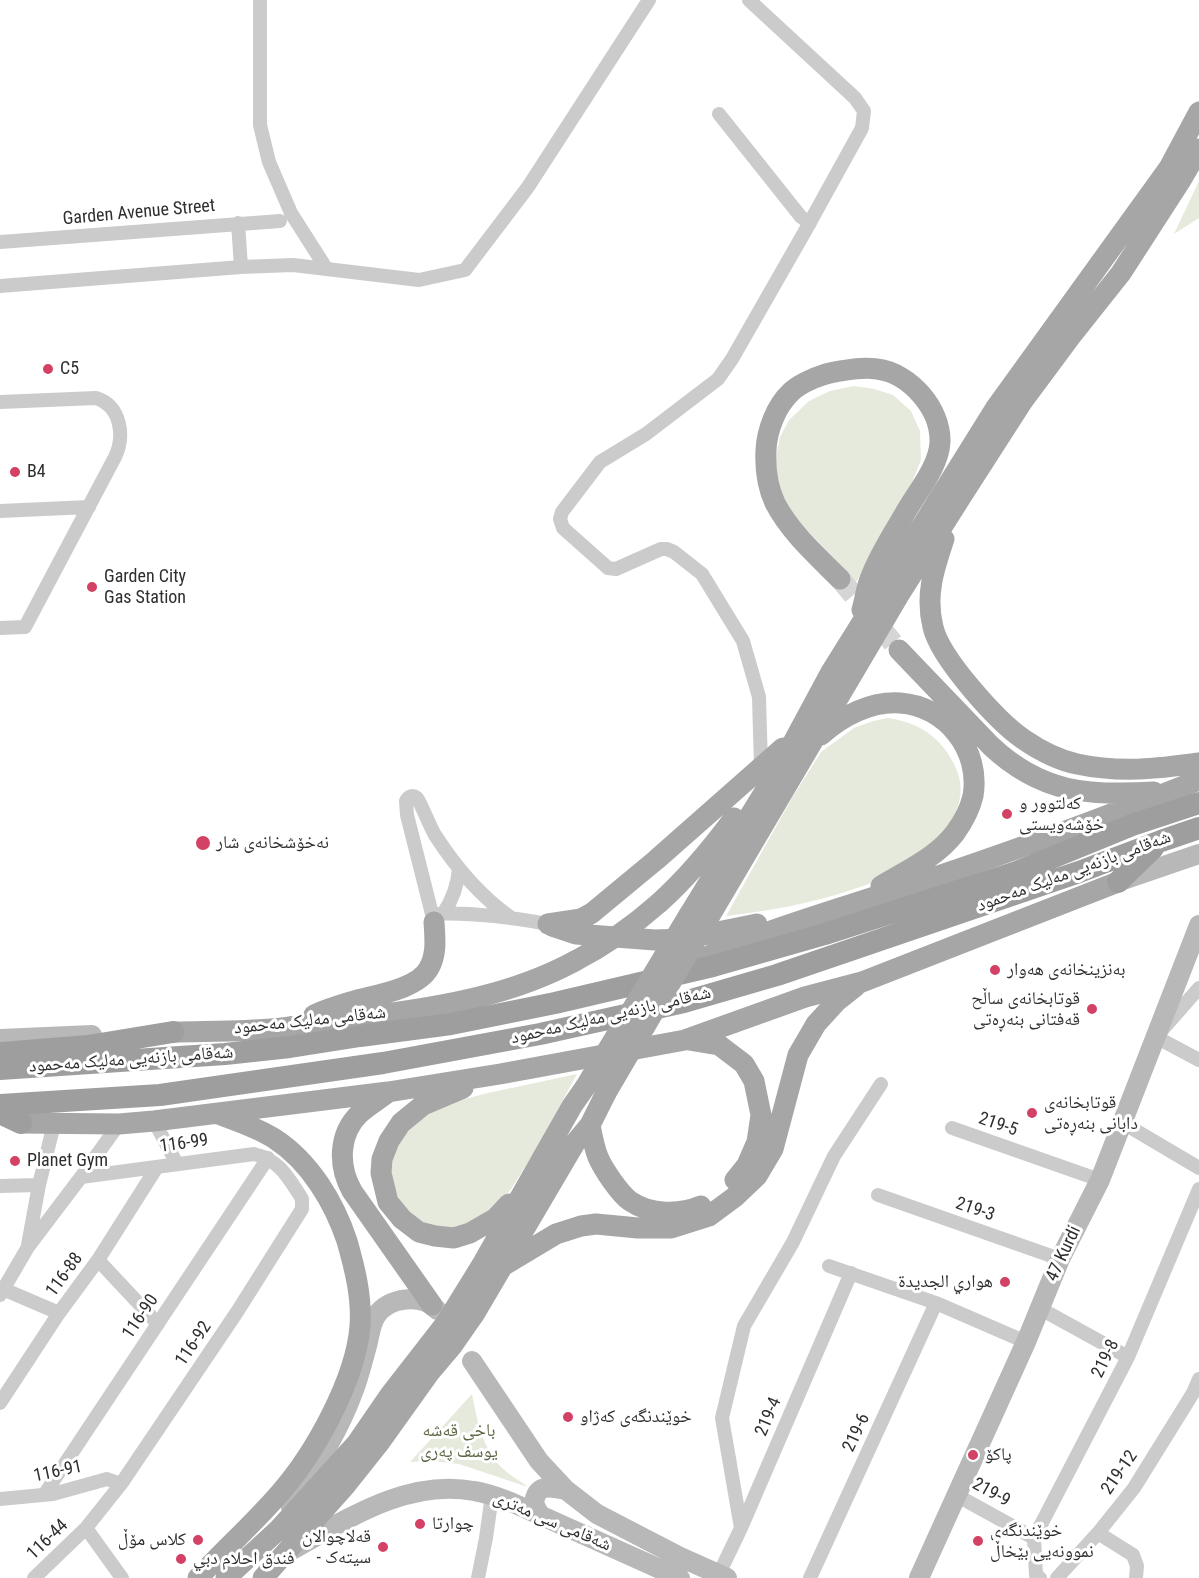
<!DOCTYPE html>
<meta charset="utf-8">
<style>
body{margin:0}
canvas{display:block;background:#fff}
</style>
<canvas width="1199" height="1578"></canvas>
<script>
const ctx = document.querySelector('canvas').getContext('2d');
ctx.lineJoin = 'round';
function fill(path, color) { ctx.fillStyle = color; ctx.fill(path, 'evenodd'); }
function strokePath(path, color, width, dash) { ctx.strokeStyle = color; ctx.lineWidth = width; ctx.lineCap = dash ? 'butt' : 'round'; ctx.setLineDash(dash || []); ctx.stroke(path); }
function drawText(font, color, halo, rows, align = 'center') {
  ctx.font = font + ' "Roboto Condensed","Noto Naskh Arabic",sans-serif'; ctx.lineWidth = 6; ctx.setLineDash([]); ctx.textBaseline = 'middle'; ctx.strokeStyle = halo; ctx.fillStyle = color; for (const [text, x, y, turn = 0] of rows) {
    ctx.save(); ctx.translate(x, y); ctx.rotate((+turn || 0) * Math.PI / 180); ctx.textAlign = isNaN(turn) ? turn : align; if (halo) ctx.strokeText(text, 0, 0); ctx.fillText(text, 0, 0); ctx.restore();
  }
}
const green = new Path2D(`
 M1199,181V218L1174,234Z
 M854,386L874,389L893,395L911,411L920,431L921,460L911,485L856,582L790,512L777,486L774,465L780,437L789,420L809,401L830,391Z
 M888,718C920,723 941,737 955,766C963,782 962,799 955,814C945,837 931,846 911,859C902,865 894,871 884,877C874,883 862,886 851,890C810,904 768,911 726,916L792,798L821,752L854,728L873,721Z
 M577,1074L535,1151L511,1189L497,1206L475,1221L450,1229L430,1227L399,1205L390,1170L393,1153L400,1138L427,1113L453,1102L488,1093Z
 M472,1394C477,1420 482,1447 501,1467C509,1475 519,1480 528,1487L459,1464L430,1461L410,1462Z`);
const primaryTunnel = new Path2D(`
 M840,579L899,650`);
const minor = new Path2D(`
 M260,0V125L269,162L291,213L326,268
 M749,0L855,98L864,111L862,128L804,233L732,359L718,379L646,434L600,462L562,512L560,519L563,528L608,568L616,569L661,549H667L674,552L702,574L743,641L759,697L761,767
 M719,114L801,217L810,223
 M238,223L241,267
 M0,242L280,221
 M0,286L241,267L293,265L419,280L465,270L528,187L649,0
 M0,402L96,398C121,406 125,436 115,457L25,627L0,628
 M0,511L89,507
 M432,914C472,912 509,917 548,924
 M443,914C453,899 458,885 459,868
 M434,922L407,815L406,801C408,797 412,794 417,798C419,799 431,829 435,835C455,866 480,896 510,917
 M1199,988L1156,1037L1199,1060
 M154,1121L177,1164
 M1123,1123L1199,1168
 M952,1128L1100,1180
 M0,1186L39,1185
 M878,1195L1060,1259
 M28,1245L39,1185L54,1124
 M98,1260L158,1324
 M829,1266L936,1303L1026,1342
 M3,1289L59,1313
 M0,1295L28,1247L81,1177L119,1124
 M1039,1308L1128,1357
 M0,1403L59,1313L98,1260L157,1167
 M44,1495L268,1158
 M956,1495L1034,1538L1036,1575L1040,1578
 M0,1499L53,1494L107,1479L121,1484
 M86,1528L122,1578
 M741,1528L722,1418L744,1326L793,1242L834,1156L881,1084
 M1098,1533L1133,1555L1137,1566L1136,1578
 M1034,1538L1128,1357L1199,1189
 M719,1574L741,1528L851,1273
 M34,1578L86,1528L121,1484L237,1312L302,1209V1199L299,1194C287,1175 277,1159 254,1154L81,1177
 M478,1578L486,1538L492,1495
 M810,1578L936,1303
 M1057,1578L1098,1533L1134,1488L1193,1393L1199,1379`);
const secondary = new Path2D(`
 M1120,881L1199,854
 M0,1039L92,1035
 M472,1361L539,1461L566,1490L597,1514L680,1557L727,1578
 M291,1507C313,1471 337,1435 352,1395C359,1378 363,1360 368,1342C370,1333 371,1324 376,1316C388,1297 422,1293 437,1310
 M540,1515L534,1504C536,1483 550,1487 566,1490
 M290,1551C346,1520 407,1478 474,1491C488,1493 500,1498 513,1503L680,1578
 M919,1578L1026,1342L1060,1259L1100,1180L1199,925`);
const primary = new Path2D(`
 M944,539C934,569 925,595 933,627C940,658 997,721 1023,739C1039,750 1058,760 1077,764C1119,773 1157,769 1199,763
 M840,579C817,556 790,532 775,503C767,486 765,468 766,450C767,430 776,406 791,392C798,385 813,378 823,375C828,373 835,372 840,371C853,369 864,367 877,369C910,373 941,409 940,442C939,467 916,493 904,515C892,535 878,557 870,579C866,589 865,600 862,610
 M899,650L991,746C1041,793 1088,796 1154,792
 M821,735C842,716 871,701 900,703C946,706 981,750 973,796C970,809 963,822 955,833C937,857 906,871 881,886
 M659,903C688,877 711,849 734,818
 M689,915L781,765L831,672L995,409L1169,168L1199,112
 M548,924L581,919L592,913L656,860L783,748
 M705,924L899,595L963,494L1022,402L1071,336L1121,273L1181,180L1199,149
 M552,926L576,934L655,940L683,939L757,924
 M681,969C754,932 831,912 908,886C1006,854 1103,818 1199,780
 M314,1015C327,1009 341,1005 354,1001C375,995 418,989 429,968C437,954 435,938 434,922
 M173,1032C209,1031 246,1032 282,1028C314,1024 346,1019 378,1015C446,1006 514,994 575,961
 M689,1040L719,1045L744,1064L754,1081L761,1115L757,1142L747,1165L735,1180
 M463,1088L423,1105L401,1123L389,1141L382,1159L381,1173L388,1202L402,1219L419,1232L435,1236L454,1238L470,1233L496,1218L509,1204
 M387,1093C378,1100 368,1106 360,1113C338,1134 338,1166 352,1191L432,1305
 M21,1123L119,1124L154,1121L388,1092L500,1074L685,1040L805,997L862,982L1118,882
 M590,1125C592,1136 594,1147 598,1157C603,1169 620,1194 630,1201C650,1215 680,1215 701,1206
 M506,1264L556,1234L581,1226L596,1224L638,1228H671L709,1216L736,1196L757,1176L773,1149L798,1055L816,1024L837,1001L856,986
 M198,1578C225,1549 255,1522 280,1493C315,1453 356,1379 360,1326C362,1297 355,1269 347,1241C334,1202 310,1162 275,1139C258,1128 239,1122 221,1115
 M226,1578L278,1530L357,1443L390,1395L446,1323L483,1263L572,1106L586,1086
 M263,1578L345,1486L380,1442L430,1372L452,1346L475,1313L575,1143L590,1125L606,1093`);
const trunk = new Path2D(`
 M1118,882L1153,848
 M2,1053L88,1046L173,1032
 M0,1069L225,1054L290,1047L360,1036L451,1024L555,1003L713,966L825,934L1017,872L1132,825L1199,803
 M0,1105L160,1095L383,1063L540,1034L684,1002L777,975L1079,872L1161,841L1199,828
 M0,1113L21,1123`);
const primaryBridge = new Path2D(`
 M575,961C606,945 633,926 659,903
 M586,1086L689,915
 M606,1093L705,924`);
const markers = [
 [48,369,6,"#d34265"],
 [15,472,6,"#d34265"],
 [92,587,6,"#d34265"],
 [1007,814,6,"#d34265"],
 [203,843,8,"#d34265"],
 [995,970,6,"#d34265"],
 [1092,1009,6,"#d34265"],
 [1032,1113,6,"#d34265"],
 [15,1161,6,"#d34265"],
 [1005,1282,6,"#d34265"],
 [568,1417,6,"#d34265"],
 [973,1455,6,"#d34265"],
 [420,1524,6,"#d34265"],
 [198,1540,6,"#d34265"],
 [978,1541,6,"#d34265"],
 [383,1547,6,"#d34265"],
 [181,1559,6,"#d34265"]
];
const streetNames = [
 ["Garden Avenue Street",139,213,-5],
 ["شەقامی بازنەیی مەلیک مەحمود",1074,872,-20],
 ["شەقامی بازنەیی مەلیک مەحمود",611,1016,-13],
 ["شەقامی مەلیک مەحمود",310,1021,-6],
 ["شەقامی بازنەیی مەلیک مەحمود",131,1060,-4],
 ["219-5",998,1125,19],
 ["116-99",184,1144,-8],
 ["219-3",975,1210,19],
 ["47 Kurdi",1064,1254,-65],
 ["116-88",65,1275,-54],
 ["116-90",141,1317,-56],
 ["116-92",194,1344,-56],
 ["219-8",1106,1359,-64],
 ["219-4",769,1417,-67],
 ["219-6",857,1433,-65],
 ["116-91",58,1472,-12],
 ["219-12",1120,1473,-55],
 ["219-9",991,1493,29],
 ["شەقامی سی مەتری",552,1522,23],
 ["116-44",48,1540,-44]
];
const poiNames = [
 ["C5",60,369],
 ["B4",27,472],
 ["Garden City",104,577],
 ["Gas Station",104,598],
 ["کەلتوور و",1019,804],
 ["خۆشەویستی",1019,825],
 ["نەخۆشخانەی شار",216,843],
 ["بەنزینخانەی ھەوار",1007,970],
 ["قوتابخانەی ساڵح",1080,999,"right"],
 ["قەفتانی بنەڕەتی",1080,1020,"right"],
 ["قوتابخانەی",1044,1103],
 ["دابانی بنەڕەتی",1044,1124],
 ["Planet Gym",27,1161],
 ["هواري الجديدة",993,1282,"right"],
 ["خوێندنگەی کەژاو",580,1417],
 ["پاکۆ",985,1455],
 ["چوارتا",432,1524],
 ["خوێندنگەی",990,1531],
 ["نموونەیی بێخاڵ",990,1552],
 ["قەلاچوالان",371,1537,"right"],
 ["- سیتەک",371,1558,"right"],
 ["کلاس مۆڵ",186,1540,"right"],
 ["فندق احلام دبي",193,1559]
];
const parkNames = [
 ["باخی قەشە",459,1431],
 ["یوسف پەری",459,1452]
];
fill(green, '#e6eadd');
strokePath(primaryTunnel, '#d5d5d5', 21, [21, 10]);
strokePath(minor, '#cbcbcb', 14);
strokePath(secondary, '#b8b8b8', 20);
strokePath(primary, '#a6a6a6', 21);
strokePath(trunk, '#9e9e9e', 22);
strokePath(primaryBridge, '#a6a6a6', 21);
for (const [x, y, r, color] of markers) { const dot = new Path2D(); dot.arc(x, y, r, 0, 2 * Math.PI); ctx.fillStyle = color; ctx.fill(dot); strokePath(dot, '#fff', 2); }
drawText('18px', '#2e2e2e', '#fff', streetNames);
drawText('18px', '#2e2e2e', '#fff', poiNames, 'left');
drawText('18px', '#586540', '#fff', parkNames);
</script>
